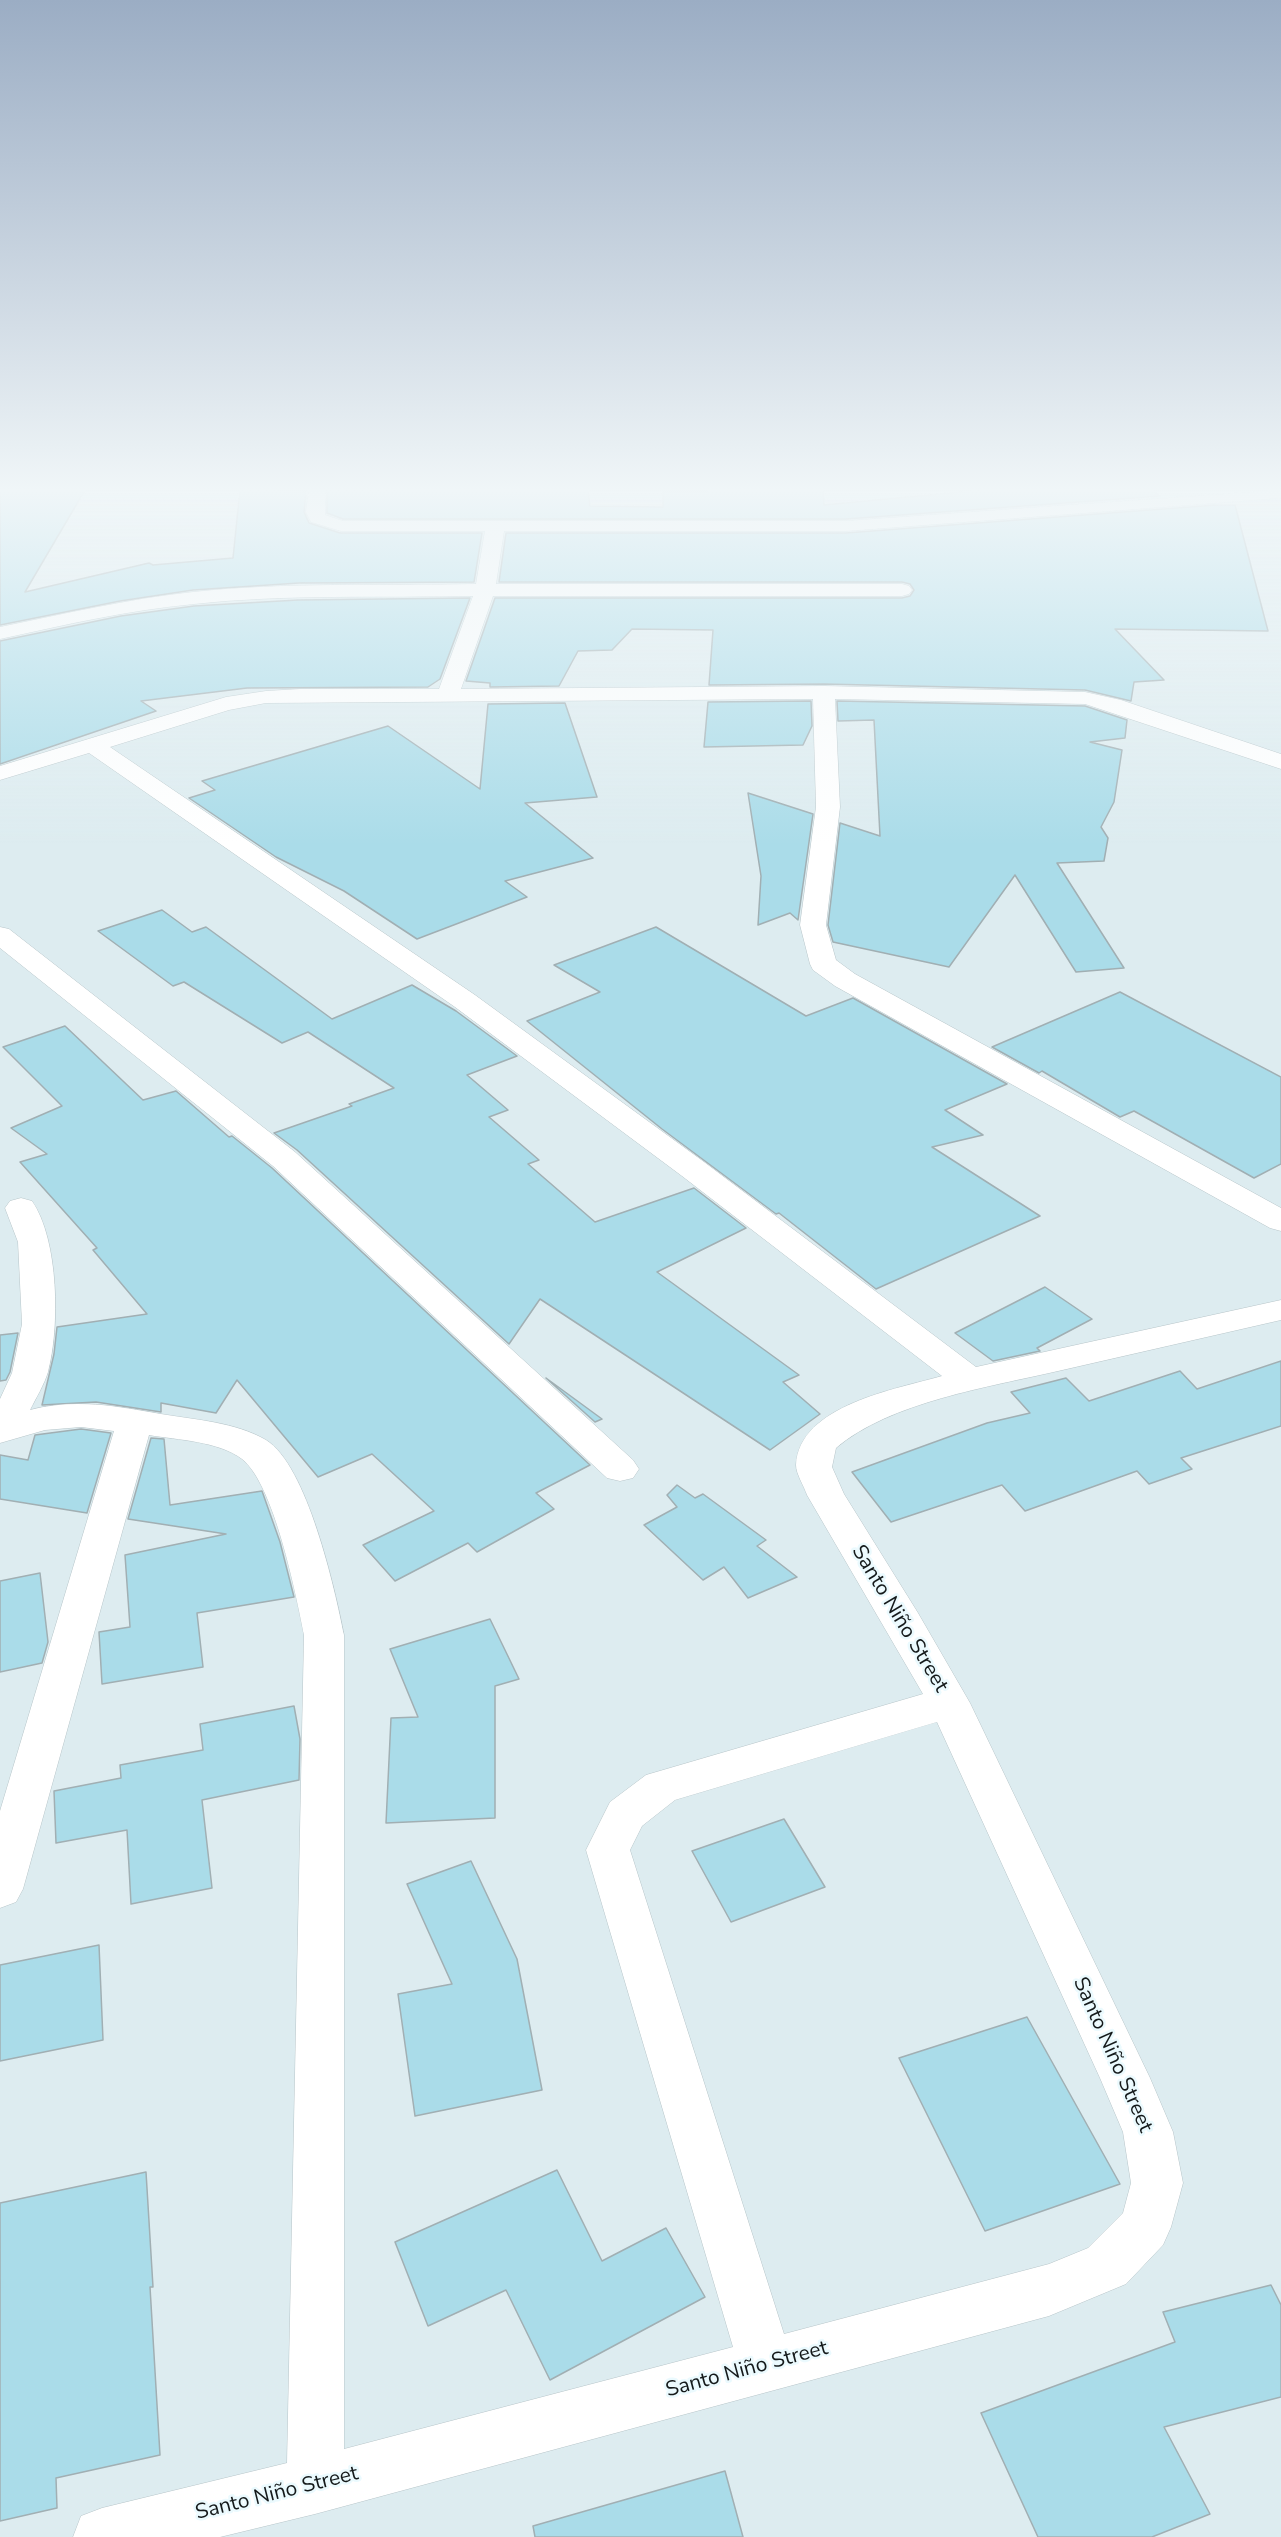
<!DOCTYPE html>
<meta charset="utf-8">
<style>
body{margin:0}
canvas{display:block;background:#ddecf0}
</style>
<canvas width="1281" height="2537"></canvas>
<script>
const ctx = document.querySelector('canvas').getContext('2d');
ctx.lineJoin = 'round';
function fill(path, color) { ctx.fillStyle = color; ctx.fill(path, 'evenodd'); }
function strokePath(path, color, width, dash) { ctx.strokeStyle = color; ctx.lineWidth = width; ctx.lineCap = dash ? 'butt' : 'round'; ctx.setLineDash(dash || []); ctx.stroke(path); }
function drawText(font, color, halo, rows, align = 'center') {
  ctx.font = font + ' "Nunito Sans",sans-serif'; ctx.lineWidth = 5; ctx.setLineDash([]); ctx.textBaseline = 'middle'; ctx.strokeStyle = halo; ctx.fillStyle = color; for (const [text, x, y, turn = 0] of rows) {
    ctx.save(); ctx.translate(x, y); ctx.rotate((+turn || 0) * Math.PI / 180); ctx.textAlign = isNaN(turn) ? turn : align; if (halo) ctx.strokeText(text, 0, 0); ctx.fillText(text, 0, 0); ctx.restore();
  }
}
const building = new Path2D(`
 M0,490H85L25,592L149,563L153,565L233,558L240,490L306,492L304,512L309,523L340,533H482L474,582L299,583L193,590L120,601L0,625Z
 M405,490H588L590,506L663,507V492H708V490H823L824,505L982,490H1151L1160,496L846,519H343L327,513V491Z
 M1216,505H1235L1268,631L1115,629L1164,680L1134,682L1131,701L1085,690L824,684L709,685L713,630L632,629L612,650L578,651L559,686L490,687V683L466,681L495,598H902L910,596L914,590L910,584L902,582H499L506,533H846Z
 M470,598L440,679L428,687L247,688L141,701L156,711L0,764V641L121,616L194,606L298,600Z
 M811,701L812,726L803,745L704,747L708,702Z
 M837,701L1085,706L1127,720L1125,738L1090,742L1122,750L1114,802L1101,827L1108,838L1104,861L1057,863L1124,968L1076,972L1015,875L949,967L833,942L828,925L840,823L880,836L874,720L838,721Z
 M565,703L597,797L525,803L593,858L505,881L527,897L417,939L344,891L276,857L189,798L215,790L202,781L388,726L480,789L488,704Z
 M748,793L813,814L798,920L790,913L758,925L761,876Z
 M162,910L192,932L206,927L332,1019L412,985L456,1011L517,1056L467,1075L508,1110L489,1117L539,1160L528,1164L595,1222L694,1188L746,1228L657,1272L799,1375L783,1382L820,1414L770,1450L540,1299L509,1344L297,1150L274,1133L352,1106L349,1104L394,1088L308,1032L282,1043L184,982L173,986L98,931Z
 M656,927L806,1016L853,998L1007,1084L945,1110L983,1135L932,1147L1040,1216L876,1289L779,1213L776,1214L662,1129L527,1021L600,992L554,965Z
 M1120,992L1281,1077V1164L1254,1178L1134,1111L1120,1117L1042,1071L1039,1073L992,1047Z
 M65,1026L143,1100L176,1091L229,1137L232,1136L272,1168L590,1465L536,1493L554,1509L477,1552L468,1543L395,1581L363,1545L434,1511L372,1454L318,1477L237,1380L216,1413L161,1403V1412L96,1402L42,1405L54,1354L57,1327L147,1314L93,1250L97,1248L20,1162L47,1154L11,1128L62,1106L3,1047Z
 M1045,1287L1092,1319L1037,1348L1040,1351L993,1361L955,1333Z
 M18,1333L10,1372L6,1380L0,1381V1335Z
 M1281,1361V1426L1181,1458L1192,1469L1149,1484L1137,1471L1025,1511L1002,1485L891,1522L852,1472L987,1423L1030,1413L1011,1392L1066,1378L1089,1401L1180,1371L1197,1389Z
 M546,1378L602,1419L595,1422Z
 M81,1429L111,1433L87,1513L0,1499V1455L28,1460L35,1435Z
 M151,1438L164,1439L170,1505L262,1491L280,1542L294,1597L197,1613L203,1667L102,1684L99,1632L130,1627L125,1555L226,1534L128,1519Z
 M677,1485L695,1498L703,1494L766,1540L757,1546L797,1577L748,1598L724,1567L703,1580L644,1525L677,1507L667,1495Z
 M40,1573L48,1642L42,1663L0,1672V1581Z
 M490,1619L519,1679L495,1686V1818L386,1823L391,1718L418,1717L390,1649Z
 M294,1706L300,1739L299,1780L202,1800L212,1888L131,1904L127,1830L56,1843L54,1791L121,1778L120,1765L203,1750L200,1724Z
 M784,1819L825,1887L731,1922L692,1851Z
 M471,1861L517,1959L542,2090L415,2116L398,1994L452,1984L407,1884Z
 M99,1945L103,2040L0,2061V1965Z
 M1027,2017L1120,2184L985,2231L899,2058Z
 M557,2170L602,2261L666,2228L705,2297L550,2380L506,2290L428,2326L395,2242Z
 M146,2172L153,2287H150L160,2455L56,2478L57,2508L0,2521V2203Z
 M1271,2285L1281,2305V2397L1164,2427L1210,2514L1152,2537H1038L981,2413L1175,2342L1163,2312Z
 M725,2471L743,2537H535L533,2526Z`);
const street = new Path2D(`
 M309,490H325V515L343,521H846L1281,490V498L846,531H504L496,584H902L909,586L912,590L909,594L902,596H493L461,689L824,686L1085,692L1121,700L1281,754V769L1085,704L835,699L840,807L826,925L836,960L855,974L1281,1208V1231L1270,1228L835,986L813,970L810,964L800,925L816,807L813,699L266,703L229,710L110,747L475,995L704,1162L976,1367L1281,1300V1320C1207,1337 1132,1354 1058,1371C989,1387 890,1402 836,1448L832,1467L844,1494L918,1613L970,1703L1150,2078L1173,2132L1183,2183L1171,2227L1163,2245L1126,2284L1049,2316L315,2514L220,2537H73L81,2516L102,2508L287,2463L304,1635C296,1594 274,1484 242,1459C218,1441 178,1440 149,1435L23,1889L16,1902L0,1908V1811L114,1431L81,1427L45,1430L0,1443V1399L12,1373L22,1324L18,1242L5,1208L10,1201L21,1198L32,1201C59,1240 60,1328 48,1372C44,1385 36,1398 30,1410C73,1398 118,1406 161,1414C196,1420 235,1422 266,1440C307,1465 335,1589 344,1635V2449L733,2347L586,1850L610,1802L646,1775L923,1694L807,1495C804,1486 796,1474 796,1465C799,1405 897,1389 942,1376L682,1176L455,1007L89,753L0,780V766L226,697L266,691L300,689H439L473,596C380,598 286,594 194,604C129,610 64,625 0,639V627C64,614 128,599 193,592C287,582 382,586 476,584L485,531H341L311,522L306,512ZM937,1722L1100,2078L1123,2132L1131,2183L1123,2213L1088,2248L1049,2264L784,2334L630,1850L642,1826L675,1800Z
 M0,927L9,929L295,1152L633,1460L639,1469L633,1478L620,1481L607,1478L273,1166L0,948Z`);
const nearStreetnames = [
 ["Santo Niño Street",899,1619,59],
 ["Santo Niño Street",1112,2055,66],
 ["Santo Niño Street",747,2370,-15],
 ["Santo Niño Street",277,2494,-14]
];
fill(building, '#aadce9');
strokePath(building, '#a1afb3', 1.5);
strokePath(street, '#b7c5c9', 1);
fill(street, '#fff');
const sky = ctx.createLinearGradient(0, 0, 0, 845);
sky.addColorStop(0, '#9badc4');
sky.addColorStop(0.58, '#f0f6f8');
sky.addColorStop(1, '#f0f6f800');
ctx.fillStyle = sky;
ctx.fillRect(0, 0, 1281, 845);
drawText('21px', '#14191a', '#ebfafe', nearStreetnames);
</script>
